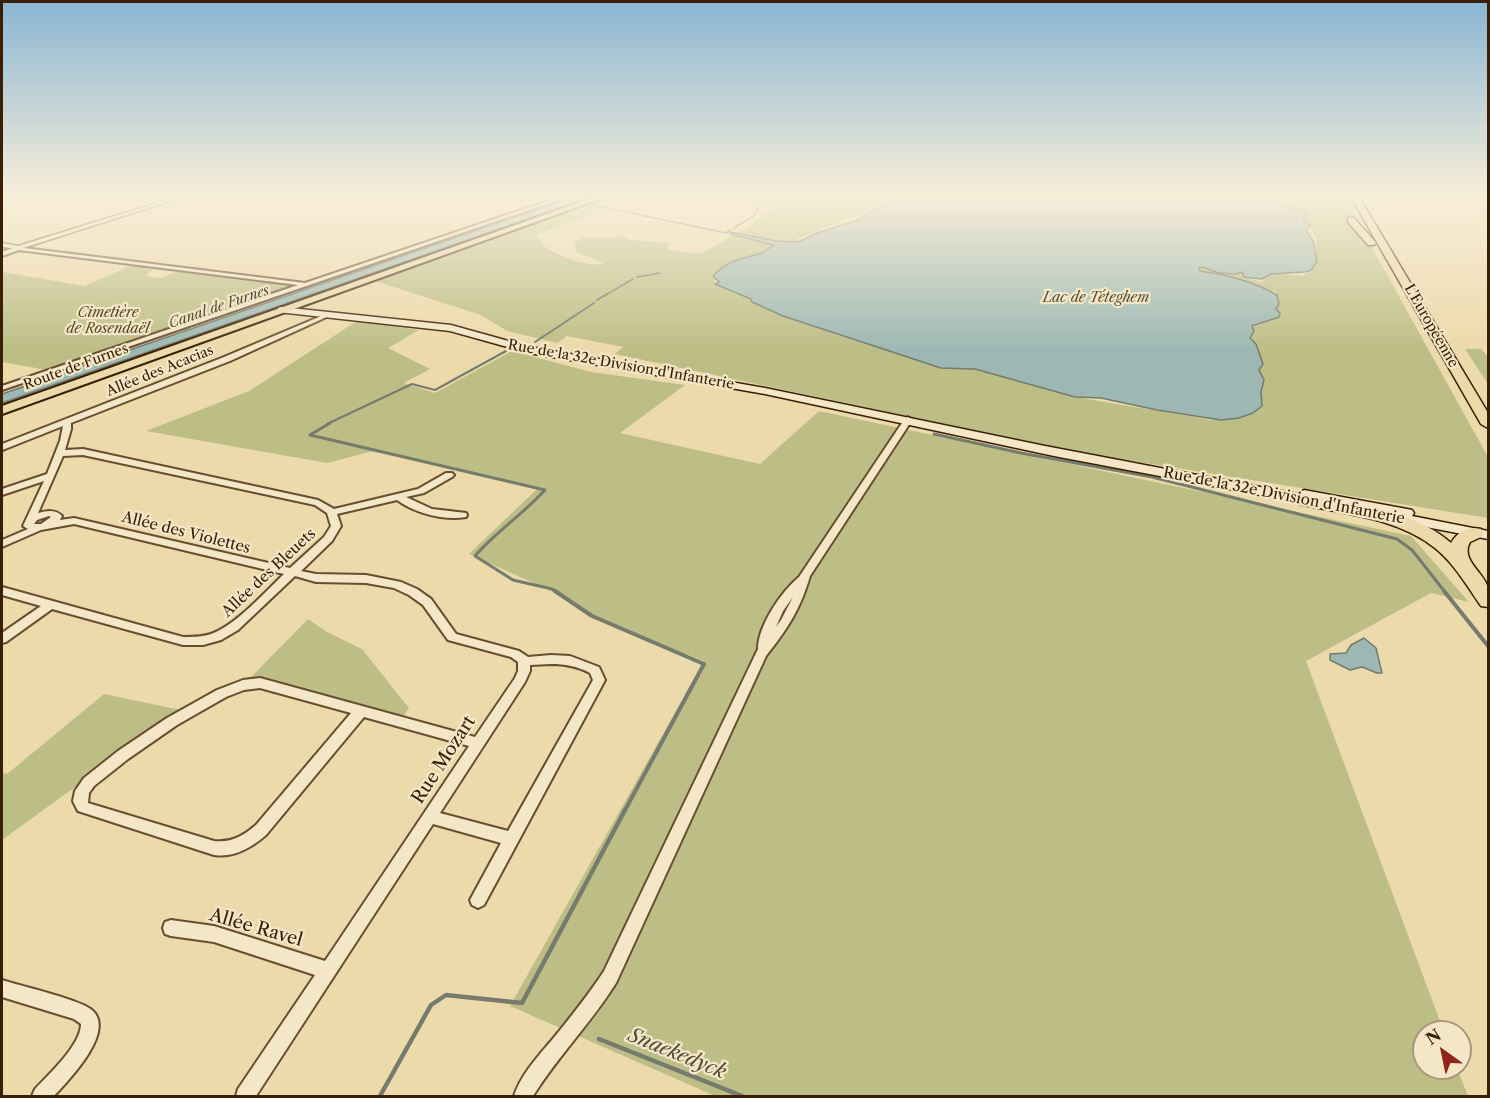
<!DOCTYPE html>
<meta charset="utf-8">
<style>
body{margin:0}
#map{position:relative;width:1490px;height:1098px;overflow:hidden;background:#eddaab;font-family:"Libre Caslon Text",serif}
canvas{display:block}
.frame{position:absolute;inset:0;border:3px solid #392004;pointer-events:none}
.north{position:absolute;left:1412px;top:1020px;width:60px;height:60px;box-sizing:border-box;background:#f3e7c8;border:2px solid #a9977a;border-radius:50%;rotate:327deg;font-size:16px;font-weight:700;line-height:24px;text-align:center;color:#392004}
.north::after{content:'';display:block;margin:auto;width:21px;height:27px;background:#8f2418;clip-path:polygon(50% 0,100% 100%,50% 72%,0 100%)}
</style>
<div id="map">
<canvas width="1490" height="1098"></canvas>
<div class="frame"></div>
<div class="north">N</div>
</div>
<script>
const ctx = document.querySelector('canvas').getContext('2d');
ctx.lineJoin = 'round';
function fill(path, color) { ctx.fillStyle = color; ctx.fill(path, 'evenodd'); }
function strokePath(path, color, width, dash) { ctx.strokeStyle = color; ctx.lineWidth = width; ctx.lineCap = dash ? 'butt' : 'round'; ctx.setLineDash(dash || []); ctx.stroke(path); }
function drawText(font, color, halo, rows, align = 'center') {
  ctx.font = font + ' "Libre Caslon Text",serif'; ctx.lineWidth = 4.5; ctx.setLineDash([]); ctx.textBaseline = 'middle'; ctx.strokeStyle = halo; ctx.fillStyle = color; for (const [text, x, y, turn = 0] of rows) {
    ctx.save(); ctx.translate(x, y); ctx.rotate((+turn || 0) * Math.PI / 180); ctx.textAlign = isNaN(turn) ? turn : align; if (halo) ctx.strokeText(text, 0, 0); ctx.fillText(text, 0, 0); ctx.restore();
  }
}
const green = new Path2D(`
 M772,197H892L870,209L799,238L794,244L717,275L714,281C725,297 755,288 772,287L778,313L936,366H971L1075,397L1212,420L1258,409V369L1249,329L1273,319L1276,292L1236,278L1192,270L1197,260L1245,269L1248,278L1262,282L1271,273L1303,276L1317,264L1316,238L1303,218V211L1251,197H1344L1488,457V518L1077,452L615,354L623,347L567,336L557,343L507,331L481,315L375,281L583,204L605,209L536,235C539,238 541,243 544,246C557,256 590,268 604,263L576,252L574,243L583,237L609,238L620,236L631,240L670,243L667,249L700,254L750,226L772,208Z
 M132,265L154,268L146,276L161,278L178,271L294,286L47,370L2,362V272L85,286Z
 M357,321L419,330L388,348L430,369L404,383L435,393L512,351L591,372L685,385L620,433L760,464L819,411L1411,536L1469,602L1431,593L1306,661L1444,1032H1424V1068H1457L1468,1096H715L510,1006L704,661L602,621L549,590L469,554L538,488L373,451L327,463L146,431L249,391Z
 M1465,349H1481L1488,357V384Z
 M308,619L327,632L362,649L409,708L401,720L250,678Z
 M104,694L181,710L2,840V773L7,774Z`);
const water = new Path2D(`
 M574,197H590L2,403V394Z
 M898,197H1256L1306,212L1307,216L1303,217L1304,220L1311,226L1306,229L1314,243L1317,262L1311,270L1305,272L1271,274L1262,279L1244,277L1242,272L1236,274L1219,273L1202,267L1199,268L1200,271C1225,274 1255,282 1277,295L1279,304L1276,309L1280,313L1279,317L1252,326L1254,331L1250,338L1256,344L1263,364L1259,370L1264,380L1261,392L1262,406L1253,413L1239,418L1221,420L1157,410L1101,398L1075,397L975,369L941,368L783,316L752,302L751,299L715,284L719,282L713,276C727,260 743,259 762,253C767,251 769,247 774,245L730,234V232L776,241L798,242L817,233L855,221Z
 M1364,638L1376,648L1382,673H1377L1362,667L1350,670L1330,660V654L1346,653L1351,645Z`);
const streamFar4 = new Path2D(`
 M584,204L622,211
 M626,212L726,233L731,230
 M734,228L755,215L763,197
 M637,277L660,273
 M604,296L633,279`);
const streamFar3 = new Path2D(`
 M597,300L607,294
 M535,342L594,303
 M327,424L412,384L435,390L506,351`);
const streamFar2 = new Path2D(`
 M330,423L310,435L545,490C523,514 496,532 475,556L513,580L552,589L557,592
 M934,434L1021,453L1152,477L1397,539L1412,550L1445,592`);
const streamFar1 = new Path2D(`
 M555,591L592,616L704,664L624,812
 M1444,591L1488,646`);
const stream = new Path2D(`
 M599,1039L742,1096
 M380,1096L431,1005L446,995L522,1003L625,810`);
const minor = new Path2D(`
 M560,197H567L2,390V386L298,285L19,250L2,256V252L16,247L305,283Z
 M326,314L331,315L230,361L71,423V429L65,450L83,449L318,500L334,509L418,489L446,473H452L454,475L452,477L424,493L406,497L432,509L466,513L467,515L466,517C445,521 414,513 397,500L337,514L341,526L332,541L301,571L316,574L366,575L401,582L417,589L431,599L456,634L519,651L528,657L551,655L570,656L599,667L605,680L484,905L478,908L472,905L470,900L501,843L433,824L256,1096H236L238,1089L315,975L214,942L171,936L165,934L163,928L165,922L171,920L214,926L325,961L469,746L364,717L266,835C251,848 234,858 214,855L78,811L73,801L75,791L84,778L118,751L167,718L217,690L243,680L260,678L475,737L515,678L518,671V662L511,657L448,640L423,605L409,595L394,588L366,583L316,582L295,576L238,630L221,640L203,645H183L52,609L6,642L2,643V633L41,606L2,595V587L183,637C192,637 202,637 211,634C235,626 265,592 284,574L74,524L41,530L2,547V540L28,529L23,526L44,481L2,495V489L47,474L60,441L63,426L5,449L2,450V444L224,357ZM83,455L315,505L327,513L331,526L324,537L290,568L74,518L60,520L62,516C55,509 47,511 38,513L63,456ZM49,516L51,517L41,524H34L37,520ZM551,664C565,664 577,666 590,673L593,680L508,831L440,813L525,682L530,671V665ZM260,688L351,713L256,825C243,836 231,843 214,841L88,803L89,793L94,786L128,759L177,725L226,697L244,690Z
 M908,417L912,420L810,576C800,610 788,628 766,656L616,983C591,1023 558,1056 533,1096H514C521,1074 541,1053 556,1035C573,1014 589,994 604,971L758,649C758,626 781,592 799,577L904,420ZM793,597L781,620L776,627L783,611Z
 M2,980C20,986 83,1000 93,1011C115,1033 68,1081 54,1096H32L35,1089C49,1074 81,1045 81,1024L74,1019L2,997Z`);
const tertiary = new Path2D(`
 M176,197H183L20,249L2,247V243L18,246Z`);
const secondary = new Path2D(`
 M281,307L451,325L530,347L765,388L1045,446L1297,494L1304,490L1407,509L1412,510L1414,513L1412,516L1488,531V539L1390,520L1388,517L1390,514L1320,501L1313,505L1054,456L765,394L529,353L450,331L278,312V308Z`);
const primary = new Path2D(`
 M595,197H605L2,414V406Z`);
const motorway = new Path2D(`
 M1351,197H1359L1488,413V428L1481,424Z
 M1348,218H1354L1376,243L1374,245H1368L1348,222Z
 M1301,494C1350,505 1412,508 1451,543C1457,532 1469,526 1481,529L1484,533L1481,537L1470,542C1460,560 1484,572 1488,588C1490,593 1488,602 1488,607L1481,606C1467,586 1454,563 1435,548C1396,517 1342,514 1295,503L1293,499L1295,495Z`);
const farWaternames = [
 ["Lac de Téteghem",1096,298],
 ["Canal de Furnes",219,307,-19]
];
const farParknames = [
 ["Cimetière",108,313],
 ["de Rosendaël",108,329]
];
const farStreetnames = [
 ["L'Européenne",1431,326,60],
 ["Rue de la 32e Division d'Infanterie",621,365,10],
 ["Route de Furnes",76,367,-20],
 ["Allée des Acacias",160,371,-22]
];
const streetNames = [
 ["Rue de la 32e Division d'Infanterie",1284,496,11],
 ["Allée des Violettes",186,533,14],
 ["Allée des Bleuets",269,573,-43]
];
const nearStreetnames = [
 ["Rue Mozart",444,760,-57],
 ["Allée Ravel",256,928,16]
];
const nearWaternames = [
 ["Snaekedyck",677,1054,22]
];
fill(green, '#bdbe86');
fill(water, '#9db8b3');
strokePath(water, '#757b6d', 1.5);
strokePath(streamFar4, '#757b6d', 1.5);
strokePath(streamFar3, '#757b6d', 2);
strokePath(streamFar2, '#757b6d', 3);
strokePath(streamFar1, '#757b6d', 4);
strokePath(stream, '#757b6d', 4.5);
strokePath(minor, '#664e2e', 4);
strokePath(tertiary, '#664e2e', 3);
strokePath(secondary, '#392004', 3);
strokePath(primary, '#392004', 4);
strokePath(motorway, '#392004', 3);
fill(minor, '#f3e7c8');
fill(tertiary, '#f3e7c8');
fill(secondary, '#f3e7c8');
fill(primary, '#eddaab');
fill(motorway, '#eddaab');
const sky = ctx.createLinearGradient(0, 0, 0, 350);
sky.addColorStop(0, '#8ab6d3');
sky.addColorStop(0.56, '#f7eed9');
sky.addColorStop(1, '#f7eed900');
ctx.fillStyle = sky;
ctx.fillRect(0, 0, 1490, 350);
drawText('italic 14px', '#574e39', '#f3e7c8', farWaternames);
drawText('italic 14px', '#5a4824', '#f3e7c8', farParknames);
drawText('14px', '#392004', '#f3e7c8', farStreetnames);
drawText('15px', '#392004', '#f3e7c8', streetNames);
drawText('18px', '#392004', '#f3e7c8', nearStreetnames);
drawText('italic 20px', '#574e39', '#f3e7c8', nearWaternames);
</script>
